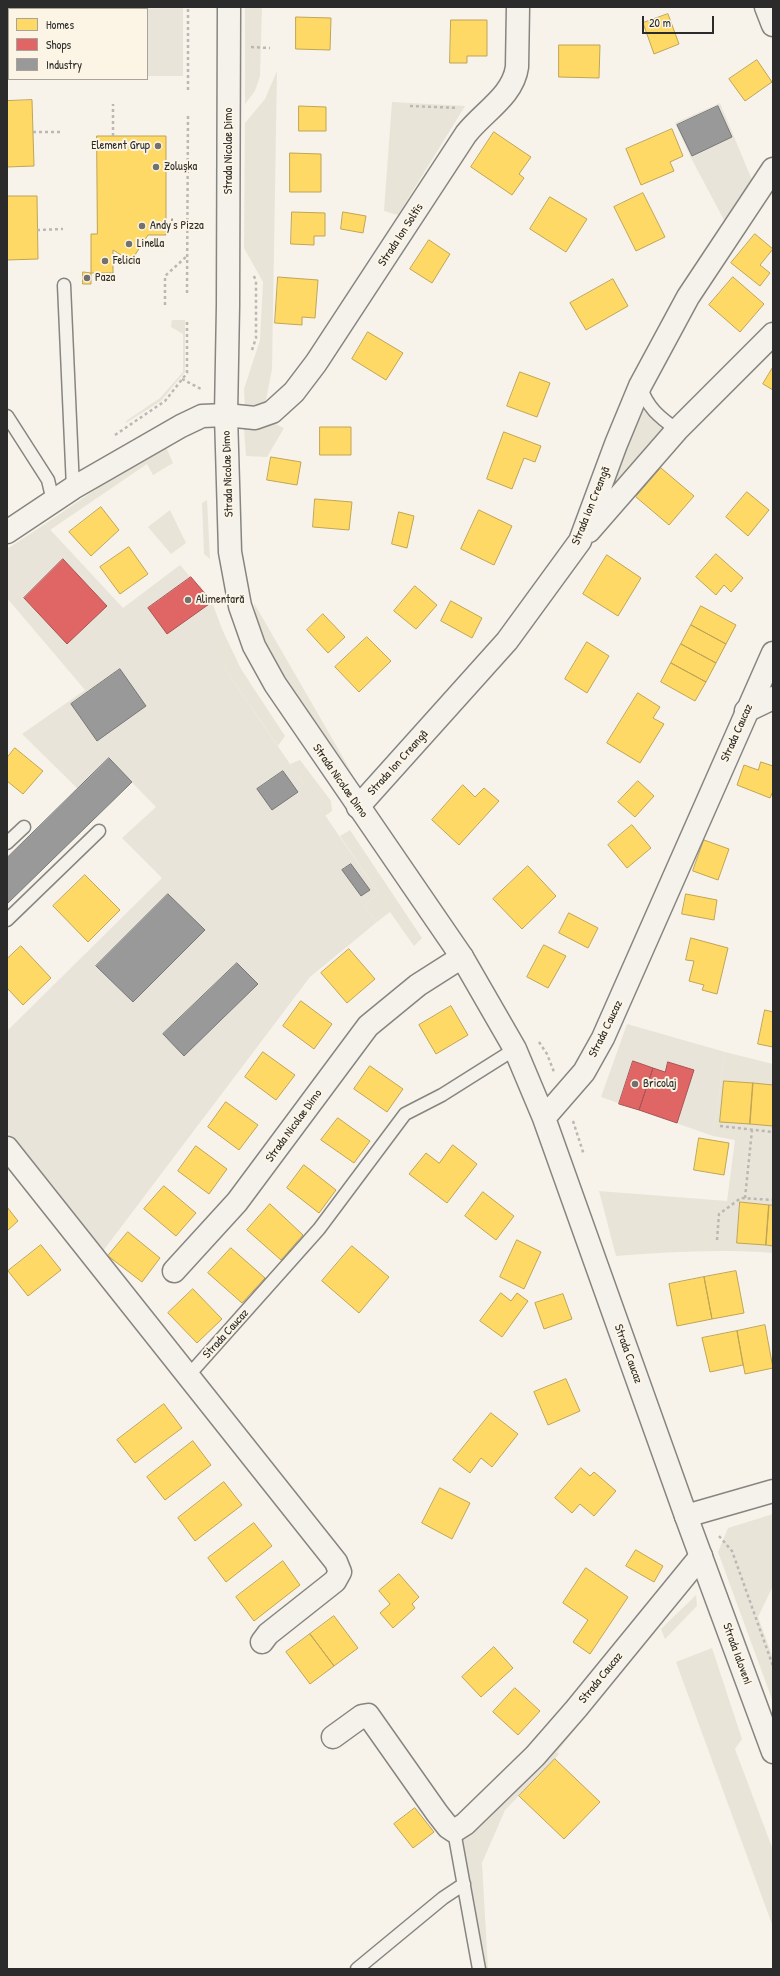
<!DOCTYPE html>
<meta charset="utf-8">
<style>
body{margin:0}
#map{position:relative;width:780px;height:1976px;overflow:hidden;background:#f7f3ea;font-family:"Patrick Hand",sans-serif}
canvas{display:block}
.frame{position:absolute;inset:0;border:8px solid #2b2b2b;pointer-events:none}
.legend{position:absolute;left:8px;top:8px;width:140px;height:72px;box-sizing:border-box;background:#fcf5e5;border:1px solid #a8a49b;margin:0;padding:5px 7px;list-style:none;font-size:12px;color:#2b2b2b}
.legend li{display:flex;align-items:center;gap:8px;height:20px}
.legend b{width:20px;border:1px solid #a8a49b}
.scale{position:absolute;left:642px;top:16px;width:72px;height:18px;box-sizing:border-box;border:2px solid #2b2b2b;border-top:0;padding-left:5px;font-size:12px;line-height:14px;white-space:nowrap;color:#2b2b2b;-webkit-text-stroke:3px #fcf5e5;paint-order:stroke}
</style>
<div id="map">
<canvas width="780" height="1976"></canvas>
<div class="frame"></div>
<ul class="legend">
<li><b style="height:11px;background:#ffd966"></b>Homes</li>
<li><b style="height:11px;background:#e06666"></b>Shops</li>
<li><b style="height:11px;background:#999"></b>Industry</li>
</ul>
<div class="scale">20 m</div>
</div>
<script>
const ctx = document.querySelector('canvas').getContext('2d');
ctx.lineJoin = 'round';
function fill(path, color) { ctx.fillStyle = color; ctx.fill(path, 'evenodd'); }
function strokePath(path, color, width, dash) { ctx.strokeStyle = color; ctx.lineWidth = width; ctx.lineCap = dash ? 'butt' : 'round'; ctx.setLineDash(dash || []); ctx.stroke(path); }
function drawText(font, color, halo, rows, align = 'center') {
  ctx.font = font + ' "Patrick Hand",sans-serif'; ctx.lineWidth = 4; ctx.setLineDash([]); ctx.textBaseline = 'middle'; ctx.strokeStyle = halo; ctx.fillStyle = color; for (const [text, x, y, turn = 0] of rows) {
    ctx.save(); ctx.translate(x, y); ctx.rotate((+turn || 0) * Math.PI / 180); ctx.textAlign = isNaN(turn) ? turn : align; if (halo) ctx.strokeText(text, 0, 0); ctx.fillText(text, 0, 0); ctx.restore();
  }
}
const built = new Path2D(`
 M61,7H183V76H147V9H61Z
 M720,103L752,180L724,220L691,158L675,123Z
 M45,524L123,608L180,565L198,586L200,585L212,602L225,669L379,894L364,905L377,922L310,977L103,1251L7,1131V1031L162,878L122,838L156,807L109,759L78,789L22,734L85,690L7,598V549Z
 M627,1024L725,1052L713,1136L601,1097Z`);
const green = new Path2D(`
 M245,7H262L260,76L255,91L245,104Z
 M277,71L272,369L265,405L245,408L244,389L260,340L263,282L244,248L245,123L265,99Z
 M392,102L465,106L398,215L384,211Z
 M172,320H185V372L161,401L126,423V421L160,398L183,372V334L171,327Z
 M639,406L665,432L598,512Z
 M265,419L284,428L267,457L246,456L244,429L257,426Z
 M166,447L173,463L153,475L147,464L50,530L45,524L108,481Z
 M207,500L210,559L204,554L202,503Z
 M170,510L186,543L171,554L148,527Z
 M212,602L222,629L241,669L285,736L278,746L225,669L206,606Z
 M254,603L352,773C323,732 258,653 254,603Z
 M300,760L331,801L332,811L325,816L290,764Z
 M350,830L422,938L414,946L390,912L377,922L364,905L379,894L340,836Z
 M725,1052L773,1064V1253C720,1249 668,1252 616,1256L599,1191L727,1201L735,1140L713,1136Z
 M773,1514V1586L758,1617L773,1658V1702L718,1552L728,1528Z
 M696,1595L697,1606L665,1639L661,1629Z
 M712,1648L742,1739L735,1749L773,1850V1927L676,1662Z
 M588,1713L557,1752L559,1754L555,1759L505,1810L482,1863L488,1969H485L462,1838Z`);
const homes = new Path2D(`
 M7,7H29V9H9V71H7Z
 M668,14L679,44L654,54L643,23Z
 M296,17L331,18L330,50L296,49Z
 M451,20H487V56H467V63H450Z
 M559,45H600L599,78L559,77Z
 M757,60L772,82L745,101L729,79Z
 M32,100L34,166L7,167V101Z
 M299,106L326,107V131H299Z
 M672,129L683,156L670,162L674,171L641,185L626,149Z
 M494,132L531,157L519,174L524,178L512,195L471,167Z
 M97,136H166V235H148L131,261L113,250V273H91V234H97Z
 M290,153L321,154V192H290Z
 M643,193L665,237L636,251L614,207Z
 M7,196H37L38,259L7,260Z
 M550,197L587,219L566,252L530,229Z
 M292,212L325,213V236H314V245L291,244Z
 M343,212L366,216L363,233L341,229Z
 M755,234L773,249L760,265L770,273L760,286L731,263Z
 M429,240L450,254L432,283L410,269Z
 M83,272L91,273V284H83Z
 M278,277L318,280L315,318L302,317V325L275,323Z
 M733,277L764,304L740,332L709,305Z
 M613,279L628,306L586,330L570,303Z
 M368,332L403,353L386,380L352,359Z
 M773,367V390L763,384Z
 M520,372L550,383L537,417L507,406Z
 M320,427H351V455H320Z
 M504,432L541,446L535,462L524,458L512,489L487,479Z
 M271,457L301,462L297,485L267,480Z
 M661,468L694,496L669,525L636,497Z
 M747,492L769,510L748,536L726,517Z
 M315,499L352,502L349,530L313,527Z
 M101,507L119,530L91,556L69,532Z
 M479,510L512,526L494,565L461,549Z
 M399,512L414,516L407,548L392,544Z
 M129,547L148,574L120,594L100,567Z
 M716,554L743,578L731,592L724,585L716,595L696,577Z
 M607,555L641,578L618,616L583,594Z
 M415,586L437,605L416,629L394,611Z
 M451,601L482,618L472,638L441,621Z
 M701,606L736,625L726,644L691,625Z
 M323,614L345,637L328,653L307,630Z
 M691,625L726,644L716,663L681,644Z
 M367,637L391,661L359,692L335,667Z
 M587,642L609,656L587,693L565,679Z
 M681,644L716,663L706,682L671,663Z
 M671,663L706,682L695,701L661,682Z
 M638,693L660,707L653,718L664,724L640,763L607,743Z
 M15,748L43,771L23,794L7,781V758Z
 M761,762L773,766V791L770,798L737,785L744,765L758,770Z
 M638,781L654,796L635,817L618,802Z
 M463,785L475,797L484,788L499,801L459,845L432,820Z
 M632,825L651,848L627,868L608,845Z
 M704,840L729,849L718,880L693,871Z
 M528,866L556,896L522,929L493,899Z
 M85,875L120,910L88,942L53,906Z
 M686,894L717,900L714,920L682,914Z
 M569,913L598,928L588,948L559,933Z
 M691,938L728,948L717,994L702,990L704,985L689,981L694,961L686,960Z
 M544,945L566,956L548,988L527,977Z
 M21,946L51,978L23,1005L7,988V959Z
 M349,949L375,979L347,1003L321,973Z
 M301,1001L332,1024L314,1049L283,1026Z
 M451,1006L468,1035L436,1054L419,1025Z
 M765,1010L773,1012V1047L758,1044Z
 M263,1052L295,1075L276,1100L245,1077Z
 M370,1066L403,1089L387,1112L354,1089Z
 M724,1081L753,1083L750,1124L720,1122Z
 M753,1083L773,1085V1126L750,1124Z
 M226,1102L258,1125L239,1150L208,1127Z
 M338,1118L370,1141L354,1163L321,1140Z
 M699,1138L729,1143L724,1175L694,1170Z
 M453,1145L477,1164L447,1203L409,1174L426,1153L439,1163Z
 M196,1146L227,1169L209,1194L178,1171Z
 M304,1165L336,1190L319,1213L287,1188Z
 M164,1186L196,1213L176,1236L144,1209Z
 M483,1192L514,1216L496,1240L465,1216Z
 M740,1202L769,1205L766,1245L737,1243Z
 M270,1204L303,1235L281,1260L247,1230Z
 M769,1205H773V1246L766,1245Z
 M7,1207L18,1221L7,1231Z
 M128,1232L160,1258L142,1282L108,1256Z
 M517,1240L541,1252L524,1289L500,1277Z
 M41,1245L61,1270L28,1296L8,1271Z
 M352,1246L389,1277L359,1313L322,1281Z
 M231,1248L265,1278L242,1303L208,1273Z
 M736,1271L744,1313L712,1319L704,1277Z
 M704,1277L712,1319L677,1326L669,1284Z
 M193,1289L222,1319L197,1343L168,1313Z
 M501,1293L511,1301L517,1293L528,1301L502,1337L480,1321Z
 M563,1294L572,1319L544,1329L535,1303Z
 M765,1325L773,1368L745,1374L737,1331Z
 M737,1331L743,1365L710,1372L702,1338Z
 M566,1379L580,1411L548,1425L534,1392Z
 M164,1404L182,1428L135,1463L117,1440Z
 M491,1413L518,1434L492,1467L481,1458L470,1473L453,1460Z
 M193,1441L211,1465L165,1500L147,1477Z
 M581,1468L590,1476L594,1472L616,1491L594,1516L580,1504L572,1513L555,1498Z
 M224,1482L242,1505L195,1541L178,1518Z
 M440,1488L470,1503L452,1539L422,1523Z
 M254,1523L272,1546L226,1582L208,1558Z
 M636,1550L663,1566L654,1582L626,1566Z
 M283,1561L300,1585L254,1621L236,1597Z
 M586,1568L628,1597L590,1654L573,1642L588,1620L563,1603Z
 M399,1574L419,1597L412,1604L415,1608L393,1628L380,1613L390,1604L379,1591Z
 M334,1616L358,1648L334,1666L310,1634Z
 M310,1634L334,1666L310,1684L286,1652Z
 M494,1647L513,1668L481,1697L462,1677Z
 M515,1688L540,1711L518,1735L493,1712Z
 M555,1759L600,1802L564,1839L519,1796Z
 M415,1808L434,1832L413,1848L394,1824Z`);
const shops = new Path2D(`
 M81,7H142V9H81Z
 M63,559L107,606L67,644L24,598Z
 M191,577L212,602L167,634L148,608Z
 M633,1061L653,1068L639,1110L619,1104Z
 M668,1062L694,1070L677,1123L639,1110L653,1068L665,1072Z`);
const industry = new Path2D(`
 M718,106L732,137L692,156L677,125Z
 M120,669L146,706L97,741L71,704Z
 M109,758L132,782L7,904V858Z
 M283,771L298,792L272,810L257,789Z
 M351,864L370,890L361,896L342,870Z
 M168,894L205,930L133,1002L96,966Z
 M237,963L258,984L184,1056L163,1034Z`);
const path = new Path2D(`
 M251,47L270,48
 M188,90V7
 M410,106L458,108
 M33,132H62
 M113,136V104
 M166,167H188
 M37,230L63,229
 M187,293L188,113
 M165,305V276L187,256
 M252,350L256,338V281L253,274
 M182,379L203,390
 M115,435L165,401L187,373V320
 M539,1042L547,1054L554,1072
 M573,1121L584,1155
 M720,1126L773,1132
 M745,1198L752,1130
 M717,1240L719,1214L741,1198L773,1200
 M719,1536L732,1551L773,1666`);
const lane = new Path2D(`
 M64,285L73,488
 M640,386C648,408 658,416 677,430
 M7,416L48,480L53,501
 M7,843L24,827
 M7,920L99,831
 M188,1376L319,1229L405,1114L442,1095L515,1049
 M454,1831L479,1969
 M357,1969L443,1898L464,1884`);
const street = new Path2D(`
 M766,7L773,25
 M589,531L677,430L773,334
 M7,532L73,488L181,426L202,416L226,415L255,418L272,412L294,392L316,363L466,134C483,112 513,96 517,67L518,7
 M746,711L773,698
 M358,807L507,641L580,541L616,444L640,386L688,297L773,169
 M7,1148L336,1562L340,1572L335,1581L268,1634L262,1642
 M174,1271L237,1202L368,1026L418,985L462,957
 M686,1516L773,1491
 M333,1737L362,1716L368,1715L437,1813L448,1827L454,1831L465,1824L535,1756L576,1709L701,1556`);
const secondary = new Path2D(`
 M229,7L228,306L226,415L230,552L240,606L254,646L275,684L462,957L515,1049L544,1118L686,1516L773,1752
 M544,1118L584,1072L603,1038L773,653`);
const markers = [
 [158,146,4,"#72716e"],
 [156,167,4,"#72716e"],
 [142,226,4,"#72716e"],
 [129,244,4,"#72716e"],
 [105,261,4,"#72716e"],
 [87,278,4,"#72716e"],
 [188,600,4,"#72716e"],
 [635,1084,4,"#72716e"]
];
const poiNames = [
 ["Element Grup",150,146,"right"],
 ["Zolușka",164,167],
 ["Andy's Pizza",150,226],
 ["Linella",137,244],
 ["Felicia",113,261],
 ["Paza",95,278],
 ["Alimentară",196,600],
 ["Bricolaj",643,1084]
];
const streetNames = [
 ["Strada Nicolae Dimo",229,151,-90],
 ["Strada Ion Soltîs",401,235,-57],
 ["Strada Nicolae Dimo",228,474,-92],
 ["Strada Ion Creangă",591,506,-68],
 ["Strada Caucaz",737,733,-66],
 ["Strada Ion Creangă",398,763,-48],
 ["Strada Nicolae Dimo",340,781,55],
 ["Strada Caucaz",606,1029,-64],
 ["Strada Nicolae Dimo",294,1126,-54],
 ["Strada Caucaz",226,1334,-48],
 ["Strada Caucaz",628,1354,70],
 ["Strada Ialoveni",737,1654,70],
 ["Strada Caucaz",601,1678,-51]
];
fill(built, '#e9e4d9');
fill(green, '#e9e4d8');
fill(homes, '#ffd966');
strokePath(homes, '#bfa554', 1);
fill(shops, '#e06666');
strokePath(shops, '#aa5454', 1);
fill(industry, '#999');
strokePath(industry, '#787878', 1);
strokePath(lane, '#878581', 15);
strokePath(street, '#878581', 25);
strokePath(secondary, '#878581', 25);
strokePath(path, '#bbb8b4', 2.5, [3, 3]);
strokePath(lane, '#f5f2ec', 12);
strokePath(street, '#f5f2ec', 22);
strokePath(secondary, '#f5f2ec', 22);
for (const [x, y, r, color] of markers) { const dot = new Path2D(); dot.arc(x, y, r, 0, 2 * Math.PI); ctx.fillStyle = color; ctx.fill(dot); strokePath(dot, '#fcf5e5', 1.5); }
drawText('12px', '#2b2b2b', '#fcf5e5', poiNames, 'left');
drawText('12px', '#2b2b2b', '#fcf5e5', streetNames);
</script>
